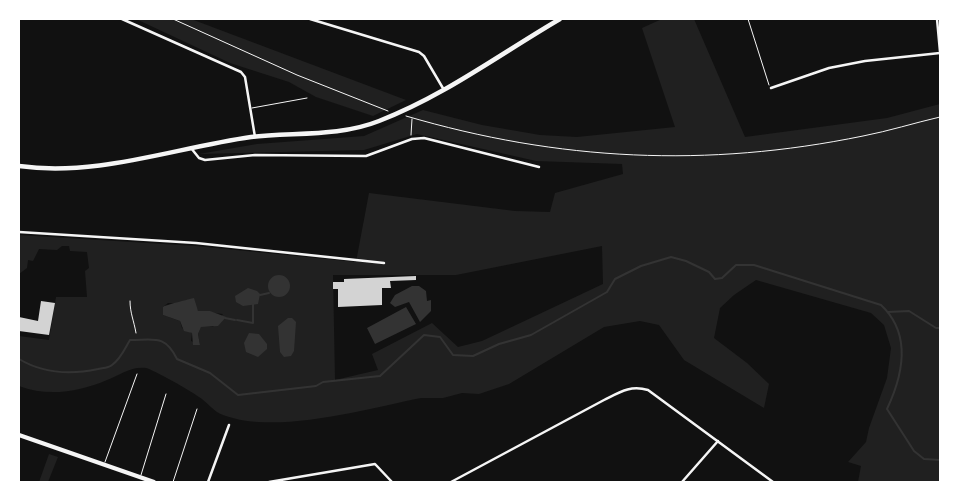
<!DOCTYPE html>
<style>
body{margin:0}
#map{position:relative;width:959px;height:501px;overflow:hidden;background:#111;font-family:Overpass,sans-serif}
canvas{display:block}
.frame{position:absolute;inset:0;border:20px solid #fff;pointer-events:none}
</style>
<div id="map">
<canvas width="959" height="501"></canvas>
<div class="frame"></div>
</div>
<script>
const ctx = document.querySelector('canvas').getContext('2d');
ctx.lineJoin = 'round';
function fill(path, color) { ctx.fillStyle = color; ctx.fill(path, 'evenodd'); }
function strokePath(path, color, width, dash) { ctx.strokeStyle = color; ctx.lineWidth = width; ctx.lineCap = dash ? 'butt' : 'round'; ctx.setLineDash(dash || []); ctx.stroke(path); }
const green = new Path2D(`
 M136,19H191L406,100L373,116L316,97L289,82L230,63Z
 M662,19H694L745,137L887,118L940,104V482H858L861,466L848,462L866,442L869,428L887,378L891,348L884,325L871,313L756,280L734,295L720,308L714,338L747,363L769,384L764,408L684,360L659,325L640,321L604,327L509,384L479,394L462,393L443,398H421C366,409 276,435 223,415C214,412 207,402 199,397C191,391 154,370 146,368C131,366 120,375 107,380C79,392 48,397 19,386V336L49,340L56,297H87L85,271L89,268L87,252L70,251L69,246H62L57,250L39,249L33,261L28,260L27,268L19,274V235L196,246L356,262L369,193L515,211L550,212L555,193L623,174L622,164L536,161L417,134L364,150L199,154L257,144L364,136L423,110L482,125L540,135L577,137L675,127L642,28ZM602,246L603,284L482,341L458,347L432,323L372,354L378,370L335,380L333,275H456ZM168,303L194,304L198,311L223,314L213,327L201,326L198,334L200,345L191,341L192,333L182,328L180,321L163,315V307Z
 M49,454L58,457L48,482H39Z`);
const water = new Path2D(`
 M268 286a11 11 0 1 1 22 0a11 11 0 1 1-22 0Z
 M412,286H419L426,291L427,301L431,300V311L420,322L409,302L395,307L390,303L395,295Z
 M248,288L257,291L260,294L258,304L243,306L236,302L235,296Z
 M194,298L198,311H210L226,317L218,326L201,327L198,334L200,345H193L192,333L184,331L180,321L163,315V307C165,305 190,299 194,298Z
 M406,307L416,324L375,344L367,328Z
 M288,318H292L296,322L294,351L291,356L284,357L280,352L278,326Z
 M249,333L259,334L267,344V349L258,357L246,352L244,343Z`);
const stream = new Path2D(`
 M260,295L269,293
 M888,312L909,311L936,328H940
 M225,318L235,320
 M237,320L253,323V304
 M19,359C44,374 70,375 98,369C102,368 109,368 112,365C121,359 125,348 130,340C154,340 165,334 177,359L210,373L238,395L316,386L323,382L380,376L424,335L440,337L453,355L473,356L499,344L531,335L607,292L615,279L641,266L671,257L686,261L709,272L715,279L722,278L736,265H754L881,305C912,334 903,375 887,409L914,451L924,459L940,460`);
const building = new Path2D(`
 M416,276V280L390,281L391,288H382V305L338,307V289H333V282H344V279Z
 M41,301L55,303L49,335L19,331V317L38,321Z`);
const path = new Path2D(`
 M173,19L297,75L388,111
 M748,19L769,85
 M406,116C559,161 707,168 863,136C889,131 914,123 940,117
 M411,135L412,119
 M130,301C130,313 134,321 136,333`);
const service = new Path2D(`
 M252,108L307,98
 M105,462L137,374
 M141,475L166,394
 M173,482L197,409`);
const minor = new Path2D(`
 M122,19L241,72L245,77L255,137
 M310,19L419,52L424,56L444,90
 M937,19L940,52
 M771,88L829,68L865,61L940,53
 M191,148L199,158L205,160L255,155L366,156L412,139L424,138L539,167
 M19,232L196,243L384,263
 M208,482L229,425
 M269,482L375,464L392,482
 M451,482L604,400C620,392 630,385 648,390L773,482
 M682,482L718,441`);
const secondary = new Path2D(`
 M19,435L154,482`);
const primary = new Path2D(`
 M19,166C97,177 174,148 251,137C293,132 339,137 379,121C444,96 500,54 560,19`);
fill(green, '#202020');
fill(water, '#333');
strokePath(stream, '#333', 2);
fill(building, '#d3d3d3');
strokePath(path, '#f5f5f5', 1);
strokePath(service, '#f5f5f5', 1);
strokePath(minor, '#f5f5f5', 2.5);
strokePath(secondary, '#f5f5f5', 4);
strokePath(primary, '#f5f5f5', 4.5);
</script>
